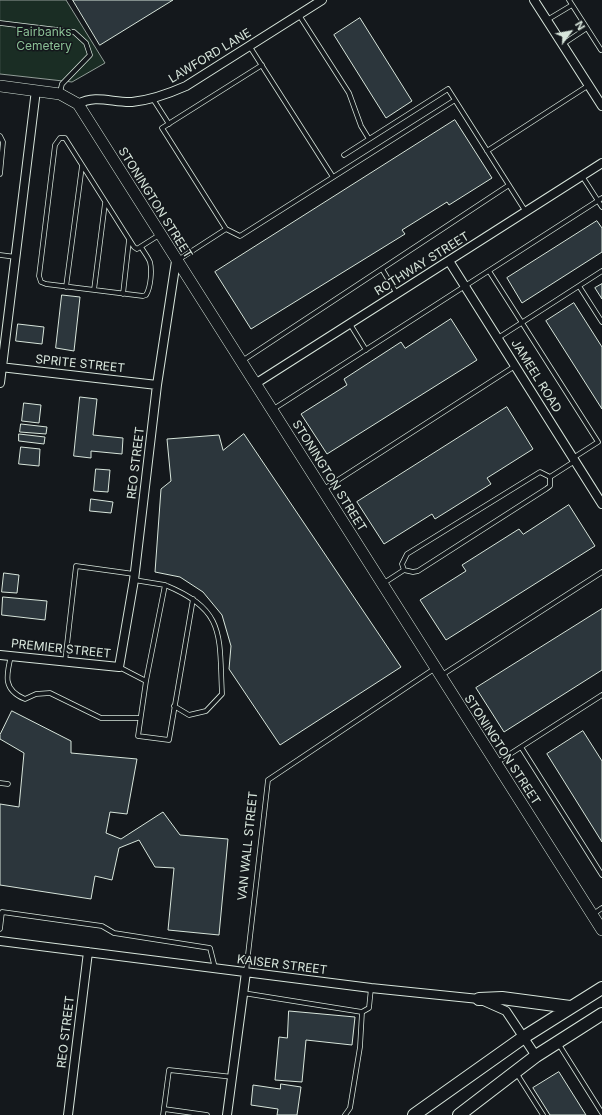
<!DOCTYPE html>
<style>
body{margin:0}
#map{position:relative;width:602px;height:1115px;overflow:hidden;background:#14181c;font-family:Inter,sans-serif}
canvas{display:block}
.north{position:absolute;left:550px;top:12px;width:40px;height:40px;-webkit-text-stroke:3px #14181c;paint-order:stroke;rotate:58deg;font-size:11px;font-weight:700;line-height:16px;text-align:center;color:#d8e6dc}
.north::after{content:'';display:block;margin:auto;width:14px;height:18px;background:#d8e6dc;clip-path:polygon(50% 0,100% 100%,50% 72%,0 100%)}
</style>
<div id="map">
<canvas width="602" height="1115"></canvas>
<div class="north">N</div>
</div>
<script>
const ctx = document.querySelector('canvas').getContext('2d');
ctx.lineJoin = 'round';
function fill(path, color) { ctx.fillStyle = color; ctx.fill(path, 'evenodd'); }
function strokePath(path, color, width, dash) { ctx.strokeStyle = color; ctx.lineWidth = width; ctx.lineCap = dash ? 'butt' : 'round'; ctx.setLineDash(dash || []); ctx.stroke(path); }
function drawText(font, color, halo, rows, align = 'center') {
  ctx.font = font + ' Inter,sans-serif'; ctx.lineWidth = 3; ctx.setLineDash([]); ctx.textBaseline = 'middle'; ctx.strokeStyle = halo; ctx.fillStyle = color; for (const [text, x, y, turn = 0] of rows) {
    ctx.save(); ctx.translate(x, y); ctx.rotate((+turn || 0) * Math.PI / 180); ctx.textAlign = isNaN(turn) ? turn : align; if (halo) ctx.strokeText(text, 0, 0); ctx.fillText(text, 0, 0); ctx.restore();
  }
}
const green = new Path2D(`
 M0,0H66L105,63L72,82L0,74Z`);
const building = new Path2D(`
 M73,0H173L100,45Z
 M360,18L412,101L386,118L334,35Z
 M455,120L492,178L449,205L447,202L402,230L405,234L251,329L215,272Z
 M597,221L602,228V252L522,303L507,278Z
 M602,284V299L595,288Z
 M62,295L80,297L74,351L56,348Z
 M574,303L602,347V409L546,321Z
 M451,319L477,360L327,454L301,414L347,385L344,379L401,342L405,348Z
 M18,324L44,327L42,344L16,341Z
 M80,397L97,399L93,435L123,438L122,454L91,451V458L74,456Z
 M24,403L41,405L39,423L22,421Z
 M507,407L533,449L487,478L491,484L435,519L432,514L384,544L357,502Z
 M21,424L47,427L46,434L20,432Z
 M19,434L45,437L44,444L19,441Z
 M244,434L401,667L280,745L229,669L231,646L222,615L203,592L180,577L155,572L161,489L171,481L167,439L219,435L223,450Z
 M21,447L40,449L39,466L19,464Z
 M96,469L110,470L108,492L94,491Z
 M91,499L113,502L111,513L90,511Z
 M569,505L595,546L446,640L420,600L466,571L462,565L519,529L523,534Z
 M4,573L19,575L17,593L2,592Z
 M3,597L47,601L45,620L2,615Z
 M602,609V670L504,732L476,688Z
 M12,711L71,741V753L137,759L127,814L110,812L106,833L121,839L163,812L180,835L228,839L219,935L168,930L174,868L155,867L139,840L119,848L112,880L95,876L91,899L0,885V804L19,807L24,753L0,739V735Z
 M583,731L602,761V842L547,754Z
 M289,1011L355,1017L352,1045L306,1040L302,1082L275,1080L279,1037L287,1038Z
 M559,1072L586,1115H550L533,1088Z
 M281,1084L301,1087L297,1115H277L278,1109L251,1105L253,1085L280,1089Z`);
const service = new Path2D(`
 M569,0L601,50
 M299,15L349,93L361,126L369,139
 M547,20L572,5
 M0,23L74,32L86,43L90,55L62,84L60,92
 M563,44L587,28
 M250,47L333,177
 M153,99L169,124
 M0,136L3,142L0,174
 M487,151L589,85
 M344,155L448,89L526,212
 M582,176L602,207
 M226,229L162,128L262,65
 M141,247C144,252 148,257 150,262C152,270 151,287 146,295L143,296L46,284L41,282L39,276L55,145L60,138H65L134,247L137,249L159,235
 M0,255L16,257
 M178,260L226,229L240,236L455,100
 M382,269L397,294
 M489,271L598,442L573,458
 M579,286L602,322
 M66,287L82,166
 M94,290L105,203
 M123,294L129,240
 M350,324L366,350
 M498,338L602,271
 M242,361L509,185
 M272,410L602,198
 M540,472L550,477V486L546,489L418,571L413,572L404,570L402,564L407,554Z
 M550,477L575,461
 M324,489L515,366
 M134,580L165,585L146,681L138,736L169,740L193,599
 M384,583L404,570
 M165,585C226,610 219,635 222,694L206,711L189,715L174,706
 M11,656C6,676 3,690 25,699L36,694L50,693L101,718H140
 M65,662L76,566L134,574
 M119,667L146,681
 M442,675L602,572
 M521,747L602,875
 M496,763L602,695
 M0,783L8,784
 M592,915L602,908
 M0,929L2,912L102,926L114,933L210,948L215,968
 M246,972L268,780L434,669
 M243,993L362,1012L369,1008L371,988
 M558,1043L602,1113
 M517,1074L543,1115
 M164,1109L207,1115
 M163,1115L169,1070L233,1077
 M345,1115L350,1108L360,1047L362,1012`);
const minor = new Path2D(`
 M534,0L602,106
 M78,104C96,94 113,103 132,102C152,100 168,94 186,86L322,0
 M449,261L602,504
 M0,367L157,385
 M0,383L36,90
 M255,384L602,163
 M0,655L119,667L134,580L157,385L176,261
 M0,941L371,988L479,999L506,1011L536,1056
 M68,1115L88,952
 M227,1115L246,972`);
const tertiary = new Path2D(`
 M0,86L60,94L78,104L602,930`);
const secondary = new Path2D(`
 M479,999L502,998L570,1007
 M414,1115L524,1037L602,988
 M459,1115L536,1056L602,1014`);
const parkNames = [
 ["Fairbanks",44,32],
 ["Cemetery",44,46]
];
const streetNames = [
 ["LAWFORD LANE",210,56,-31],
 ["STONINGTON STREET",155,203,58],
 ["ROTHWAY STREET",422,264,-32],
 ["SPRITE STREET",80,364,6],
 ["JAMEEL ROAD",536,376,58],
 ["REO STREET",136,463,-83],
 ["STONINGTON STREET",329,476,58],
 ["PREMIER STREET",61,649,6],
 ["STONINGTON STREET",502,750,57],
 ["VAN WALL STREET",248,846,-84],
 ["KAISER STREET",282,965,7],
 ["REO STREET",66,1032,-83]
];
fill(green, '#1a2d24');
strokePath(green, '#939e99', 1);
fill(building, '#2c363c');
strokePath(building, '#d8e6dc', 1);
strokePath(service, '#d8e6dc', 5.5);
strokePath(minor, '#d8e6dc', 10);
strokePath(tertiary, '#d8e6dc', 12);
strokePath(secondary, '#d8e6dc', 14);
strokePath(service, '#14181c', 4);
strokePath(minor, '#14181c', 8);
strokePath(tertiary, '#14181c', 11);
strokePath(secondary, '#14181c', 12);
drawText('12px', '#8ac095', '#14181c', parkNames);
drawText('12px', '#d8e6dc', '#14181c', streetNames);
</script>
